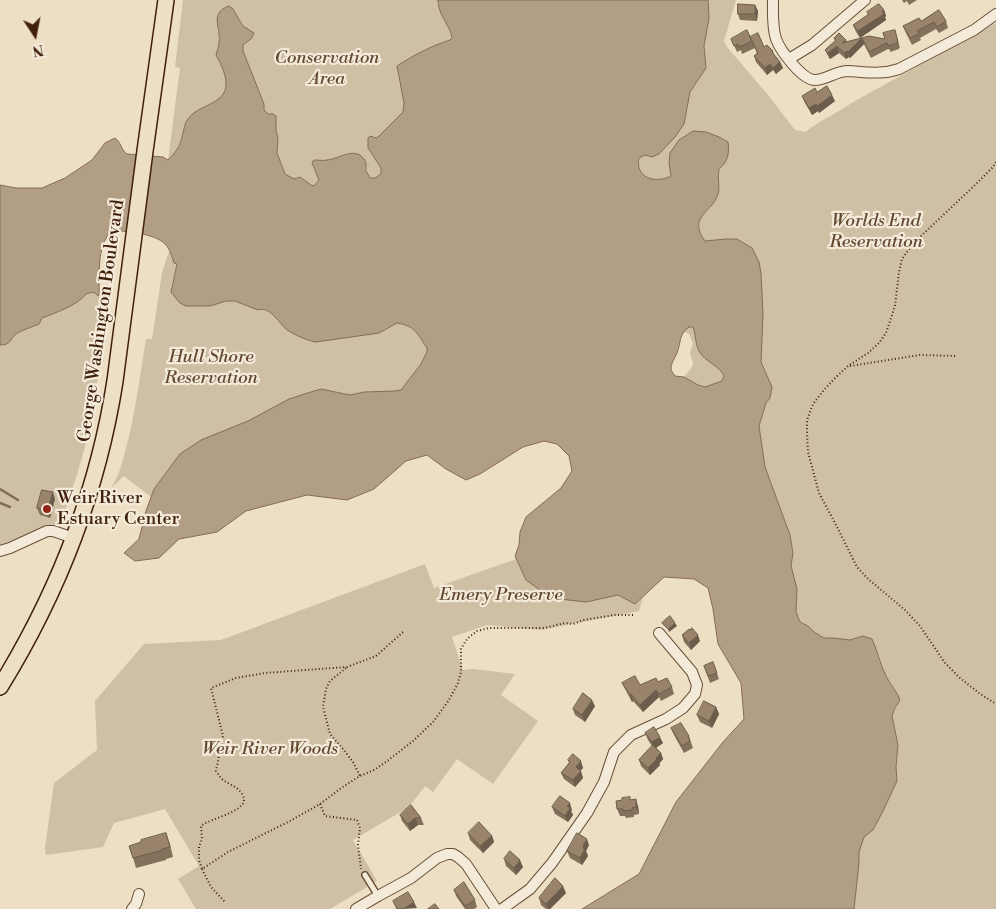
<!DOCTYPE html>
<style>
body{margin:0}
#map{position:relative;width:996px;height:909px;overflow:hidden;background:#ecdfc4;font-family:"Libre Bodoni",serif}
canvas{display:block}
.north{position:absolute;left:10px;top:10px;width:50px;height:50px;-webkit-text-stroke:4px #f3ead9;paint-order:stroke;rotate:169deg;font-size:14px;font-weight:700;line-height:20px;text-align:center;color:#40200a}
.north::after{content:'';display:block;margin:auto;width:18px;height:22px;background:#40200a;clip-path:polygon(50% 0,100% 100%,50% 72%,0 100%)}
</style>
<div id="map">
<canvas width="996" height="909"></canvas>
<div class="north">N</div>
</div>
<script>
const ctx = document.querySelector('canvas').getContext('2d');
ctx.lineJoin = 'round';
function fill(path, color) { ctx.fillStyle = color; ctx.fill(path, 'evenodd'); }
function strokePath(path, color, width, dash) { ctx.strokeStyle = color; ctx.lineWidth = width; ctx.lineCap = dash ? 'butt' : 'round'; ctx.setLineDash(dash || []); ctx.stroke(path); }
function drawText(font, color, halo, rows, align = 'center') {
  ctx.font = font + ' "Libre Bodoni",serif'; ctx.lineWidth = 4.5; ctx.setLineDash([]); ctx.textBaseline = 'middle'; ctx.strokeStyle = halo; ctx.fillStyle = color; for (const [text, x, y, turn = 0] of rows) {
    ctx.save(); ctx.translate(x, y); ctx.rotate((+turn || 0) * Math.PI / 180); ctx.textAlign = isNaN(turn) ? turn : align; if (halo) ctx.strokeText(text, 0, 0); ctx.fillText(text, 0, 0); ctx.restore();
  }
}
const green = new Path2D(`
 M183,0H438C438,7 441,15 445,21C448,27 452,31 452,38L450,40L433,46L397,68L404,103L403,112L378,137L376,138L368,148L381,168V173L375,178H370L366,171L367,165L348,153L326,161L315,160L312,164L319,180L314,186L311,185L300,177L294,179L285,174L277,153L278,138L276,131V116L268,114L264,110V104L243,51V45L252,39L233,9L217,27L219,41L216,55C223,68 234,89 217,100C212,104 205,105 200,109C195,112 189,118 186,123C184,127 184,133 182,137C179,146 174,153 168,160L180,68L175,67Z
 M708,0H736L724,41L727,47L768,95L795,130L805,132L821,121L829,117L855,101L996,23V909H854L859,863V852L864,836L873,830L883,811L897,781L896,767L898,745L892,716L900,700L897,692L886,676L877,649L863,636L850,640L834,638L824,639L814,632L808,626L800,622L796,612L797,599L794,579L791,566L793,553L790,535L765,467L759,426L766,403L770,398L772,387L761,362L762,347L726,239L705,241C688,217 712,213 718,195C720,187 716,175 721,168C722,165 724,163 726,161L706,132L693,131L679,140L669,163L671,177C655,184 636,179 639,158L645,155L652,157L684,124L690,92L706,68L704,46Z
 M169,251L174,262L177,264L171,288L210,306L226,301H235L258,310C269,306 279,322 287,330L379,333L397,323C416,327 417,333 427,348V352L421,364L401,390L395,391L364,392L350,395L321,389L289,399L248,421L154,489L151,497L124,476L111,488C115,481 119,474 121,466C134,425 139,381 146,339H152L162,273Z
 M93,292L99,296L101,309L100,324L108,323L85,447L76,478L59,528C41,522 18,541 0,546V345C11,345 9,340 16,334C22,330 32,327 39,324L42,318L56,313L86,294Z
 M689,327H693C695,333 695,338 696,344C699,355 713,365 722,371L724,376L722,381L705,387L698,385L684,377L692,367L693,363L690,353L693,343L689,334L686,332L682,334L686,328Z
 M516,559L526,580L586,602L618,595L635,604L643,597L639,611L541,630L487,625L452,637L463,670L473,669L515,674L501,695L538,721L493,784L457,759L433,792L425,786L409,807L353,840L377,881L330,909H196L178,879L199,866L165,809L114,823L103,847L46,855L45,848L54,783L97,750L95,701L144,644L221,640L425,564L434,588Z`);
const water = new Path2D(`
 M438,0H708L709,18L704,46L706,68L690,92L684,124L675,137L659,154L652,157L645,155L639,158C635,178 655,184 671,176L669,163L670,153L679,140L693,131L706,132L719,137L728,142C729,150 729,157 724,164C722,166 720,168 719,170C717,179 721,189 717,197C710,213 688,218 705,241L726,239H737L752,248L759,262L761,273L763,314L761,362L772,387L770,398L766,403L759,426L765,467L790,535L793,553L791,566L797,589L796,612L800,622L808,626L814,632L824,638H834L850,640L863,636L872,639C878,651 880,664 886,676C890,684 897,691 900,700L895,708L892,716L898,745L896,767L897,781L883,811L873,830L864,837L859,852V863L854,909H582L639,874L676,802L723,742L744,719L741,683L718,644L713,609L708,588L694,579L664,577L635,604L618,595L586,602L551,598L526,580L515,556L519,545L520,532L526,517L561,488L572,471L569,456L557,444L544,441L523,447L480,474L466,480L446,469L427,455L406,461L374,489L347,500L307,495L246,511L217,532L179,539L159,558L135,561L124,553L139,539L146,511L154,489L180,454L201,440L248,421L289,399L314,391L321,389L350,395L364,392L395,391L401,390L421,364L427,352V348C417,334 416,326 397,323L379,333L316,342C306,340 294,335 286,329C278,322 270,306 258,310L235,301H226L210,306H186L180,303L171,292L177,264L174,263C172,257 170,249 165,244C156,234 124,230 111,231C96,248 100,274 99,296L93,292L86,294C78,305 55,313 42,318L39,324C32,327 22,330 16,334C9,340 11,345 0,345V185L16,188H42L65,178L92,160L105,143L115,138C122,143 120,149 127,154L163,157L168,160C175,153 180,146 182,137C184,131 184,124 188,119C195,109 207,107 217,100C234,89 223,68 216,55C217,51 219,46 219,42C221,28 209,13 229,6L233,9L243,26L254,33L251,39L243,45V51L264,104V110L268,114H273L276,116V131L278,138L277,153L285,174L294,179L300,177L311,185L314,186L319,180L312,163L313,161L315,160C318,160 323,161 327,160C339,159 354,146 364,159C367,163 366,166 366,171C366,171 370,177 370,178H375L381,174V168L368,148V138L370,136L376,138L378,137L403,112L404,103L397,66C414,55 431,46 450,40L452,38C451,31 448,27 445,21C441,15 438,7 438,0ZM689,327H693C696,335 695,343 699,351C705,362 720,366 724,376L722,381L705,387L698,385L684,377L675,376C673,373 672,372 671,369C671,363 675,358 677,353C681,343 679,333 689,327Z`);
const stream = new Path2D(`
 M0,489L18,500
 M0,503L10,507`);
const path = new Path2D(`
 M996,162L993,167L974,186L921,236L910,248L902,259L899,272L895,306L886,333L879,343L868,353L848,366L834,379L823,391L813,404L807,420V433L808,452L819,493L835,523L857,567L867,578L905,610L920,626L945,663L960,678L979,693L996,704
 M850,366L920,355L956,356
 M403,632L376,656L347,667L265,673L236,678L211,688L223,736L216,771C218,774 220,777 223,780C229,784 238,787 242,794C254,811 209,818 201,826L202,839L199,847V860L202,869L228,852L290,821L320,804L344,786L360,776L374,770L386,762L413,741L433,722L449,700L458,683L461,672V649L465,642L468,638L477,631L489,628H544L565,623L573,624L584,620L614,615H633
 M346,668L330,681L326,689L323,707L330,734L343,749L353,762L360,776
 M320,804L325,816L357,820L360,828L358,845L361,869
 M202,869L211,887L225,902`);
const lane = new Path2D(`
 M365,875L378,896`);
const street = new Path2D(`
 M773,0C773,13 772,26 776,39C780,50 802,80 815,80C826,80 836,71 848,71C866,72 882,75 899,69L974,30L996,14
 M789,59L812,45L865,0
 M0,551L10,548L47,531H53L74,538
 M132,909L136,904L139,894
 M356,909L378,896L411,878L437,858L447,854H453L458,857L466,864L496,909
 M502,909L530,889L552,863L587,813L604,782L614,752L631,735L666,719L683,708L695,694L697,685L692,672L659,633`);
const primary = new Path2D(`
 M0,687C58,593 98,490 115,381L145,151L166,0`);
const wall = new Path2D(`
 M902,0H917L909,5L907,1L904,3Z
 M755,5L758,11L757,21L740,20L738,14Z
 M884,10L886,16L885,17L886,20L860,38L856,32L853,25L868,15L867,12Z
 M921,21H946L948,28L939,33L936,29L920,38L921,40L912,45L906,33L903,26Z
 M895,30L900,48H899V49L890,52V50L888,49L871,58L864,44L850,58L849,57L846,59L839,53L830,59L828,56L825,50L835,41L834,38L846,40L847,42L885,39Z
 M731,39L752,40L773,51L774,55L780,62L783,68L776,74L773,70L767,75L756,62L754,56L757,53L753,44L755,48L742,54L741,50L737,52Z
 M817,92L835,101L819,113L818,111L812,115L805,103L802,96Z
 M55,499L50,518L40,515L37,508Z
 M682,635L700,641L691,650L684,642Z
 M713,662L719,679L710,683L704,666Z
 M658,682L672,687L674,694L661,701L659,697L643,712L633,701L632,702L625,689L622,683L640,685Z
 M595,706L585,722L575,715L573,709Z
 M716,707L719,714L712,728L700,722L697,715Z
 M671,728L689,736L693,748L684,753L674,735Z
 M645,733L663,743L656,748L661,753L663,759L659,764L660,765L650,775L641,766L639,760L652,746L648,740Z
 M568,760L583,768L580,771L583,778L575,787L564,779L561,773L569,763Z
 M631,800L638,806L639,814L634,815V817L626,818L625,816H620L617,809Z
 M552,807L572,810L571,811L573,815L568,822L555,814Z
 M400,815L421,818L424,825H418L410,831L402,821Z
 M166,833L173,857L166,859V860L136,868L133,858L141,842Z
 M468,833L492,836L494,842L483,853L470,840Z
 M589,845L586,851L588,856L582,865L570,858L567,851Z
 M504,859L523,867L516,875L506,866Z
 M454,890L475,900L477,907L474,909H465L456,896Z
 M566,893L550,909H546L541,905L539,898Z`);
const shadedWall = new Path2D(`
 M755,5L758,11L757,21L755,14Z
 M884,10L886,16L885,17L886,20L860,38L858,31Z
 M862,38L864,44L850,58L848,52Z
 M837,46L839,53L830,59L828,53Z
 M847,51L849,57L846,59L844,53Z
 M780,62L783,68L776,74L773,68Z
 M770,64L773,70L767,75L765,68Z
 M832,95L835,101L819,113L817,106Z
 M816,104L818,111L812,115L809,108Z
 M53,492L55,499L50,518L47,511Z
 M675,623L677,626L669,632L668,629Z
 M698,635L700,641L691,650L689,643Z
 M656,690L659,697L643,712L640,705Z
 M631,694L633,701L632,702L630,695Z
 M592,700L595,706L585,722L582,715Z
 M716,707L719,714L712,728L709,721Z
 M660,737L663,743L654,749L652,742Z
 M661,753L663,759L659,764L660,765L650,775L648,768Z
 M581,761L583,768L578,773L576,767Z
 M581,771L583,778L575,787L573,780Z
 M636,799L638,806L639,814L636,807Z
 M570,803L572,810L571,811L573,815L568,822L565,816L567,806Z
 M415,818L418,825L410,831L408,824Z
 M166,833L170,844L173,857L170,847Z
 M492,836L494,842L483,853L480,846Z
 M587,839L589,845L586,851L588,856L582,865L580,858L583,845Z
 M520,860L523,867L516,875L514,868Z
 M563,886L566,893L550,909H548L546,904Z
 M414,902L417,908L403,909Z`);
const building = new Path2D(`
 M738,4L755,5V14H738Z
 M879,4L884,10L882,11L884,14L858,31L853,25L869,14L867,12Z
 M939,10L946,21L937,27L934,22L917,31L919,34L910,38L903,26L919,18L921,21Z
 M747,30L752,41L740,47L738,44L734,46L731,39Z
 M895,30L898,42H897V43L888,46V44L886,43L869,52L862,38L848,52L847,51L844,53L837,46L828,53L825,50L836,40L834,38L839,33L846,40L842,43L869,36L885,39L883,33Z
 M758,33L764,47L767,45L773,51L772,52L780,62L773,68L770,64L765,68L754,56L758,53L750,37Z
 M827,86L832,95L817,106L816,104L809,108L802,96L815,88L817,92Z
 M42,490L53,492L47,511L37,508Z
 M670,616L675,623L668,629L662,623Z
 M692,628L698,635L689,643L682,635L689,629L690,630Z
 M713,662L717,673L708,676L704,666Z
 M635,676L640,685L656,678L658,682L667,678L672,687L659,694L656,690L640,705L631,694L630,695L622,683Z
 M583,693L592,700L582,715L573,709Z
 M704,701L716,707L709,721L697,715Z
 M681,723L689,736H688L690,741L682,746L671,728Z
 M654,727L660,737L652,742L645,733Z
 M653,745L661,753L656,758L657,759L648,768L639,760Z
 M573,754L581,761L576,767L581,771L573,780L561,773L570,762L568,760Z
 M560,796L570,803L567,806L570,808L565,816L552,807Z
 M630,797V800L636,799V807L632,808V810L623,811V809H617L616,801L622,800V798Z
 M411,805L421,818H415L408,824L400,815Z
 M479,822L492,836L480,846L468,833Z
 M166,833L170,847L162,849L163,850L133,858L129,846L141,842V840Z
 M577,833L587,839L583,845L584,846L583,848L585,849L580,858L567,851Z
 M510,851L520,860L514,868L504,859Z
 M555,878L563,886L546,904L539,898Z
 M464,882L475,900L465,906L454,890Z
 M408,892L414,902L403,909H397L393,901Z
 M435,904L439,909H428Z`);
const markers = [
 [47,509,5,"#8f2418"]
];
const parkNames = [
 ["Conservation",327,59],
 ["Area",327,80],
 ["Worlds End",876,222],
 ["Reservation",876,243],
 ["Hull Shore",211,358],
 ["Reservation",211,379],
 ["Emery Preserve",501,596],
 ["Weir River Woods",270,750]
];
const streetNames = [
 ["George Washington Boulevard",102,321,-82]
];
const poiNames = [
 ["Weir River",57,499],
 ["Estuary Center",57,520]
];
fill(green, '#cfbfa4');
fill(water, '#b29e85');
strokePath(water, '#846c54', 1);
strokePath(stream, '#846c54', 2.5);
strokePath(lane, '#6b5038', 8);
strokePath(street, '#6b5038', 12);
strokePath(primary, '#40200a', 18);
strokePath(path, '#40200a', 2, [1, 2.5]);
strokePath(lane, '#f3ead9', 5);
strokePath(street, '#f3ead9', 10);
strokePath(primary, '#ecdfc4', 15);
fill(wall, '#84715c');
fill(shadedWall, '#6b5c4b');
fill(building, '#99836b');
strokePath(building, '#6b5c4b', 1);
for (const [x, y, r, color] of markers) { const dot = new Path2D(); dot.arc(x, y, r, 0, 2 * Math.PI); ctx.fillStyle = color; ctx.fill(dot); strokePath(dot, '#f3ead9', 2); }
drawText('italic 18px', '#644830', '#f3ead9', parkNames);
drawText('18px', '#40200a', '#f3ead9', streetNames);
drawText('18px', '#40200a', '#f3ead9', poiNames, 'left');
</script>
